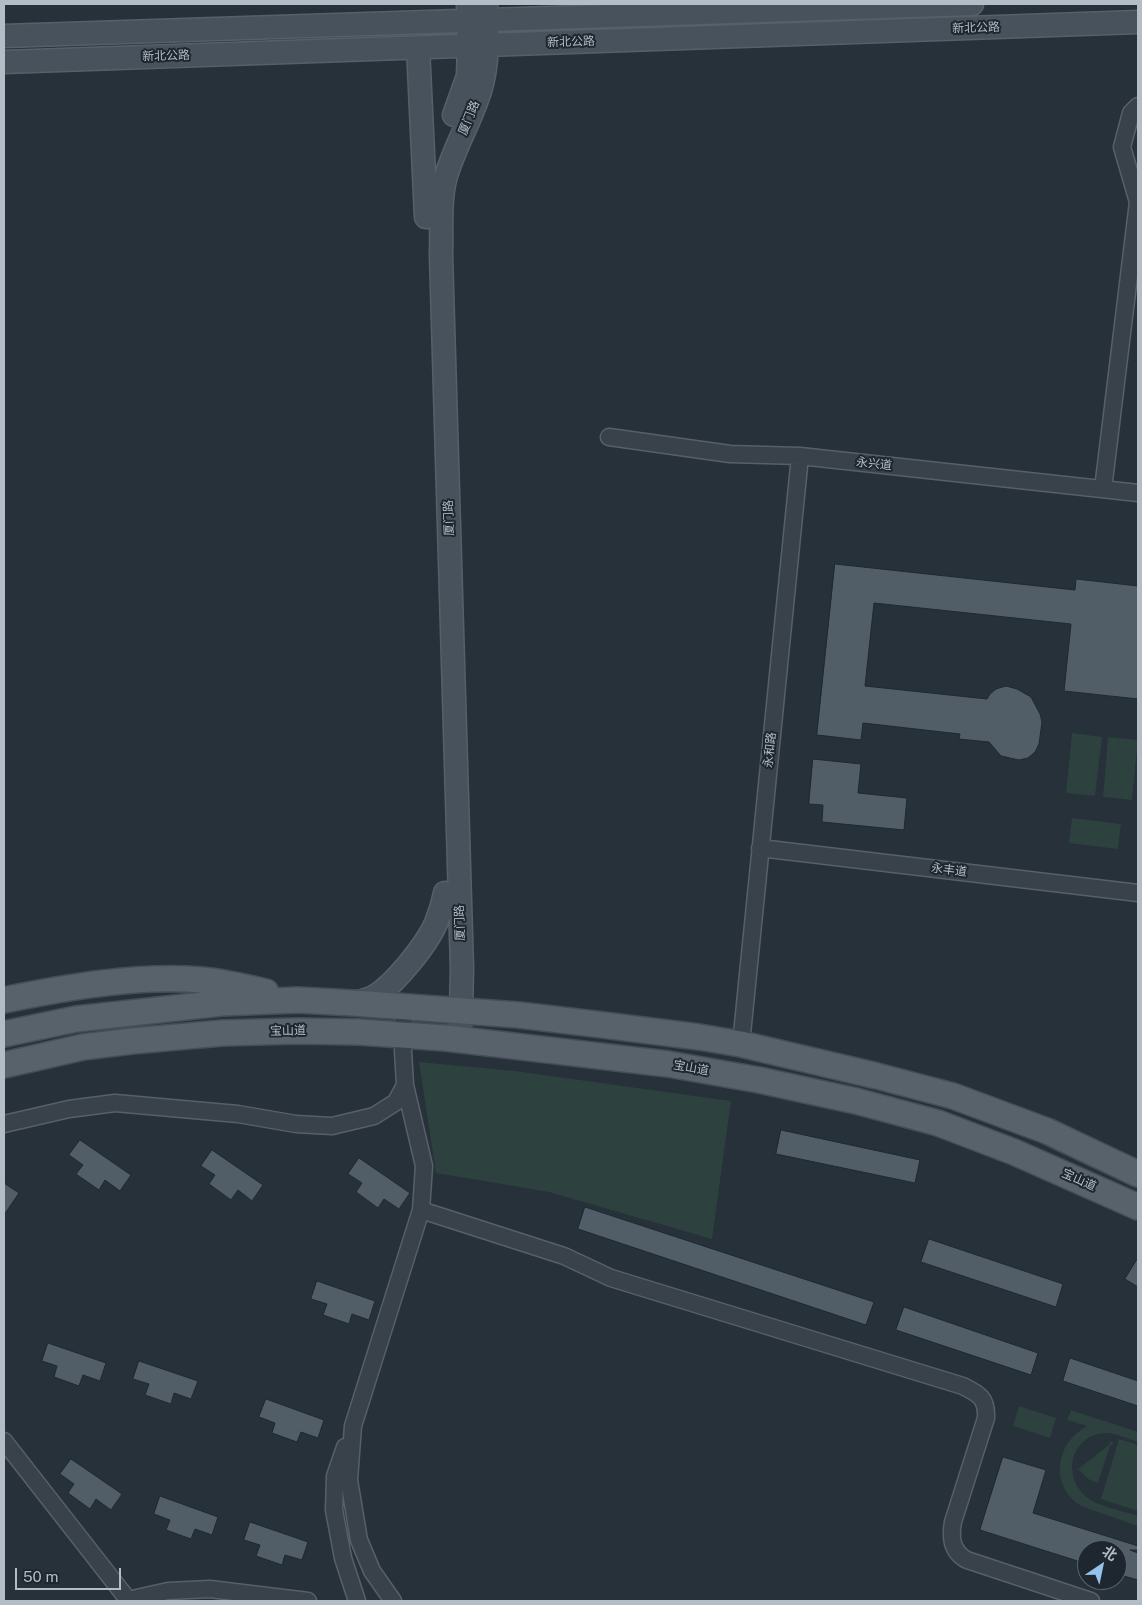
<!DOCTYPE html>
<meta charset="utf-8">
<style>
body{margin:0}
#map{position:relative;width:1142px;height:1605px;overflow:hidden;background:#263139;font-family:"Public Sans","Noto Sans SC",sans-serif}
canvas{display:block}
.frame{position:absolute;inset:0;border:5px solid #b4bdc5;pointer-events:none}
.north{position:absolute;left:1077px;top:1540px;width:50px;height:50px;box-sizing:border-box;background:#1e272f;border:1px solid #5a636b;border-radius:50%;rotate:34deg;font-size:14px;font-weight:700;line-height:20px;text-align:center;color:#b4bdc5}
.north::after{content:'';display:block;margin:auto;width:18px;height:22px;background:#94c2eb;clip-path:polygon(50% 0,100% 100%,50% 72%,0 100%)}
.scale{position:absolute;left:15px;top:1568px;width:106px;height:22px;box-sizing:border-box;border:2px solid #b4bdc5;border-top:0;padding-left:6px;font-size:15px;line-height:18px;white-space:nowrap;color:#b4bdc5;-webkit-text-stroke:4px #1e272f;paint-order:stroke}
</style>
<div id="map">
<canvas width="1142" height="1605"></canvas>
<div class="frame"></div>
<div class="north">北</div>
<div class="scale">50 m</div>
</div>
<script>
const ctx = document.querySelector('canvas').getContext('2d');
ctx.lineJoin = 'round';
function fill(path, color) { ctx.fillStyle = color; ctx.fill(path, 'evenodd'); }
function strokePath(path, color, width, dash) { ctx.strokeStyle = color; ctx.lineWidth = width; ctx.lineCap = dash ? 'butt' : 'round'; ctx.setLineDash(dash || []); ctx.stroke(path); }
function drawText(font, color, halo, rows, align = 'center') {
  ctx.font = font + ' "Public Sans","Noto Sans SC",sans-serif'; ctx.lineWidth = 4; ctx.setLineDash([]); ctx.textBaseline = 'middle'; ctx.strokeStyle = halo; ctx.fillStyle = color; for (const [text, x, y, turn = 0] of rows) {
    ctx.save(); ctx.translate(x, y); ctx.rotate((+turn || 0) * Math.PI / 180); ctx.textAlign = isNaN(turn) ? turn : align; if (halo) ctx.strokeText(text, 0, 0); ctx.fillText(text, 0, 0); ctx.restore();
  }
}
const green = new Path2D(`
 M1072,733L1102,737L1095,796L1066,793Z
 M1108,737L1138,740L1132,800L1103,797Z
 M1072,818L1121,824L1118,849L1069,843Z
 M419,1062L515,1071L731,1101L712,1239L549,1192L436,1173Z
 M1019,1406L1056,1418L1050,1438L1013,1426Z
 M1071,1410L1138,1432V1442C1128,1439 1116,1433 1105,1433C1070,1436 1061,1477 1088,1498C1100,1507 1124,1511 1138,1516V1526L1081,1506C1049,1486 1055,1443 1087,1426L1067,1420Z
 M1119,1439L1138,1445V1511L1101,1499Z
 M1110,1441L1114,1443L1110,1446L1098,1483L1088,1479L1078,1469L1109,1445Z`);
const building = new Path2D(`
 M835,564L1075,590L1076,579L1138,586V699L1064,691L1071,624L874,603L865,686L987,699L990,694L996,689L1006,686L1017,689L1031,697L1040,714L1042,722L1039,744L1035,752L1028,758L1019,760L1001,756L989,742L959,739L960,734L863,723L861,740L817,735Z
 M813,759L861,764L858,793L907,798L904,830L822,822L823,805L809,804Z
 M781,1130L920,1160L915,1183L776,1154Z
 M80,1140L131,1175L120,1191L105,1180L99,1190L76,1174L83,1165L69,1155Z
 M212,1150L263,1185L252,1201L238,1190L231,1200L209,1184L215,1175L201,1166Z
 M359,1158L410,1193L399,1209L384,1199L378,1208L356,1192L362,1183L348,1174Z
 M4,1183L19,1193L4,1215Z
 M585,1207L874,1302L866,1325L578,1229Z
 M929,1239L1063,1284L1056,1307L921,1262Z
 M1138,1258V1287L1125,1279Z
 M317,1281L375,1301L369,1320L352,1314L349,1324L323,1315L327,1304L311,1299Z
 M904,1307L1038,1353L1031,1375L896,1330Z
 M48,1343L106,1363L100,1381L83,1375L79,1386L54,1377L57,1366L42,1361Z
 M1070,1358L1138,1381V1406L1063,1381Z
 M139,1361L198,1381L191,1399L174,1393L171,1404L145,1395L149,1384L133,1379Z
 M266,1399L324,1420L318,1438L301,1432L297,1442L272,1433L275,1423L259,1417Z
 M1003,1457L1046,1470L1033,1513L1138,1546V1550H1130L1138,1553V1580L1117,1574V1550H1087V1564L980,1530Z
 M71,1459L122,1494L111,1510L96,1499L90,1509L68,1493L74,1484L60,1474Z
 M160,1496L218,1517L212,1535L195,1529L191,1539L166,1530L170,1520L154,1514Z
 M250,1522L308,1542L302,1560L285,1555L282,1565L256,1556L260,1545L244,1540Z`);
const street = new Path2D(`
 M609,437L730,454L800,456L1138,493
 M1103,489L1138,202L1122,147L1131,113L1138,106
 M760,848L1138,893
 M741,1044L800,456
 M4,1124L69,1109L115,1103L238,1114L296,1124L332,1126L374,1116L396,1102L405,1085
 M421,1210L564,1256L611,1278L963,1386C979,1394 987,1398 986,1418L953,1522C950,1538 952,1552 967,1560L1091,1601
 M4,1441L129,1601
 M345,1447L335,1476L334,1510L343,1558L357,1601
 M128,1600L168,1591L210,1589L308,1601
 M393,1601L372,1571L359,1540L349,1480L353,1426L421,1210L424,1166L405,1085L403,1051L404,1007`);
const secondary = new Path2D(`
 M4,36L972,4
 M418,47L426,217
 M4,62L1138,22
 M454,115L468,76L469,45L468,4
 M353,1003C361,1001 368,1000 375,996C395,984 427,944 436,923C440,913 443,903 445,893
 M459,1040L461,1011L462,968L441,255C442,229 439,201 446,176C455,146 471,120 480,91C489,62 487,33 486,4`);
const primary = new Path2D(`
 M4,1000C67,987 137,975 202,980C223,982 245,987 266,992
 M4,1034L76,1019L222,1003L298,1000L353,1003L519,1015L603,1025L699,1037L741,1044L877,1076L953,1096L1047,1131L1138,1174
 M4,1065L83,1047L132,1041L222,1033L297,1031L359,1032L445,1038L668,1064L759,1080L856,1101L938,1123L1014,1152L1138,1207`);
const streetNames = [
 ["新北公路",976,28,-2],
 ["新北公路",571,42,-2],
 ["新北公路",166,56,-2],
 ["厦门路",469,118,-68],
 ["永兴道",874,464,6],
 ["厦门路",449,518,-92],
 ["永和路",770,750,-84],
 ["永丰道",949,870,7],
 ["厦门路",460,923,-92],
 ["宝山道",288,1031,-1],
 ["宝山道",691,1068,10],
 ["宝山道",1079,1180,24]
];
fill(green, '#2d413e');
fill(building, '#515e67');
strokePath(building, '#202931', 1);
strokePath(street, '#576068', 19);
strokePath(secondary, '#576068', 25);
strokePath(primary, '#454e56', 28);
strokePath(street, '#39424a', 16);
strokePath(secondary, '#48525c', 22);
strokePath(primary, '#57626a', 25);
drawText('12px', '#b4bdc5', '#1e272f', streetNames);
</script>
